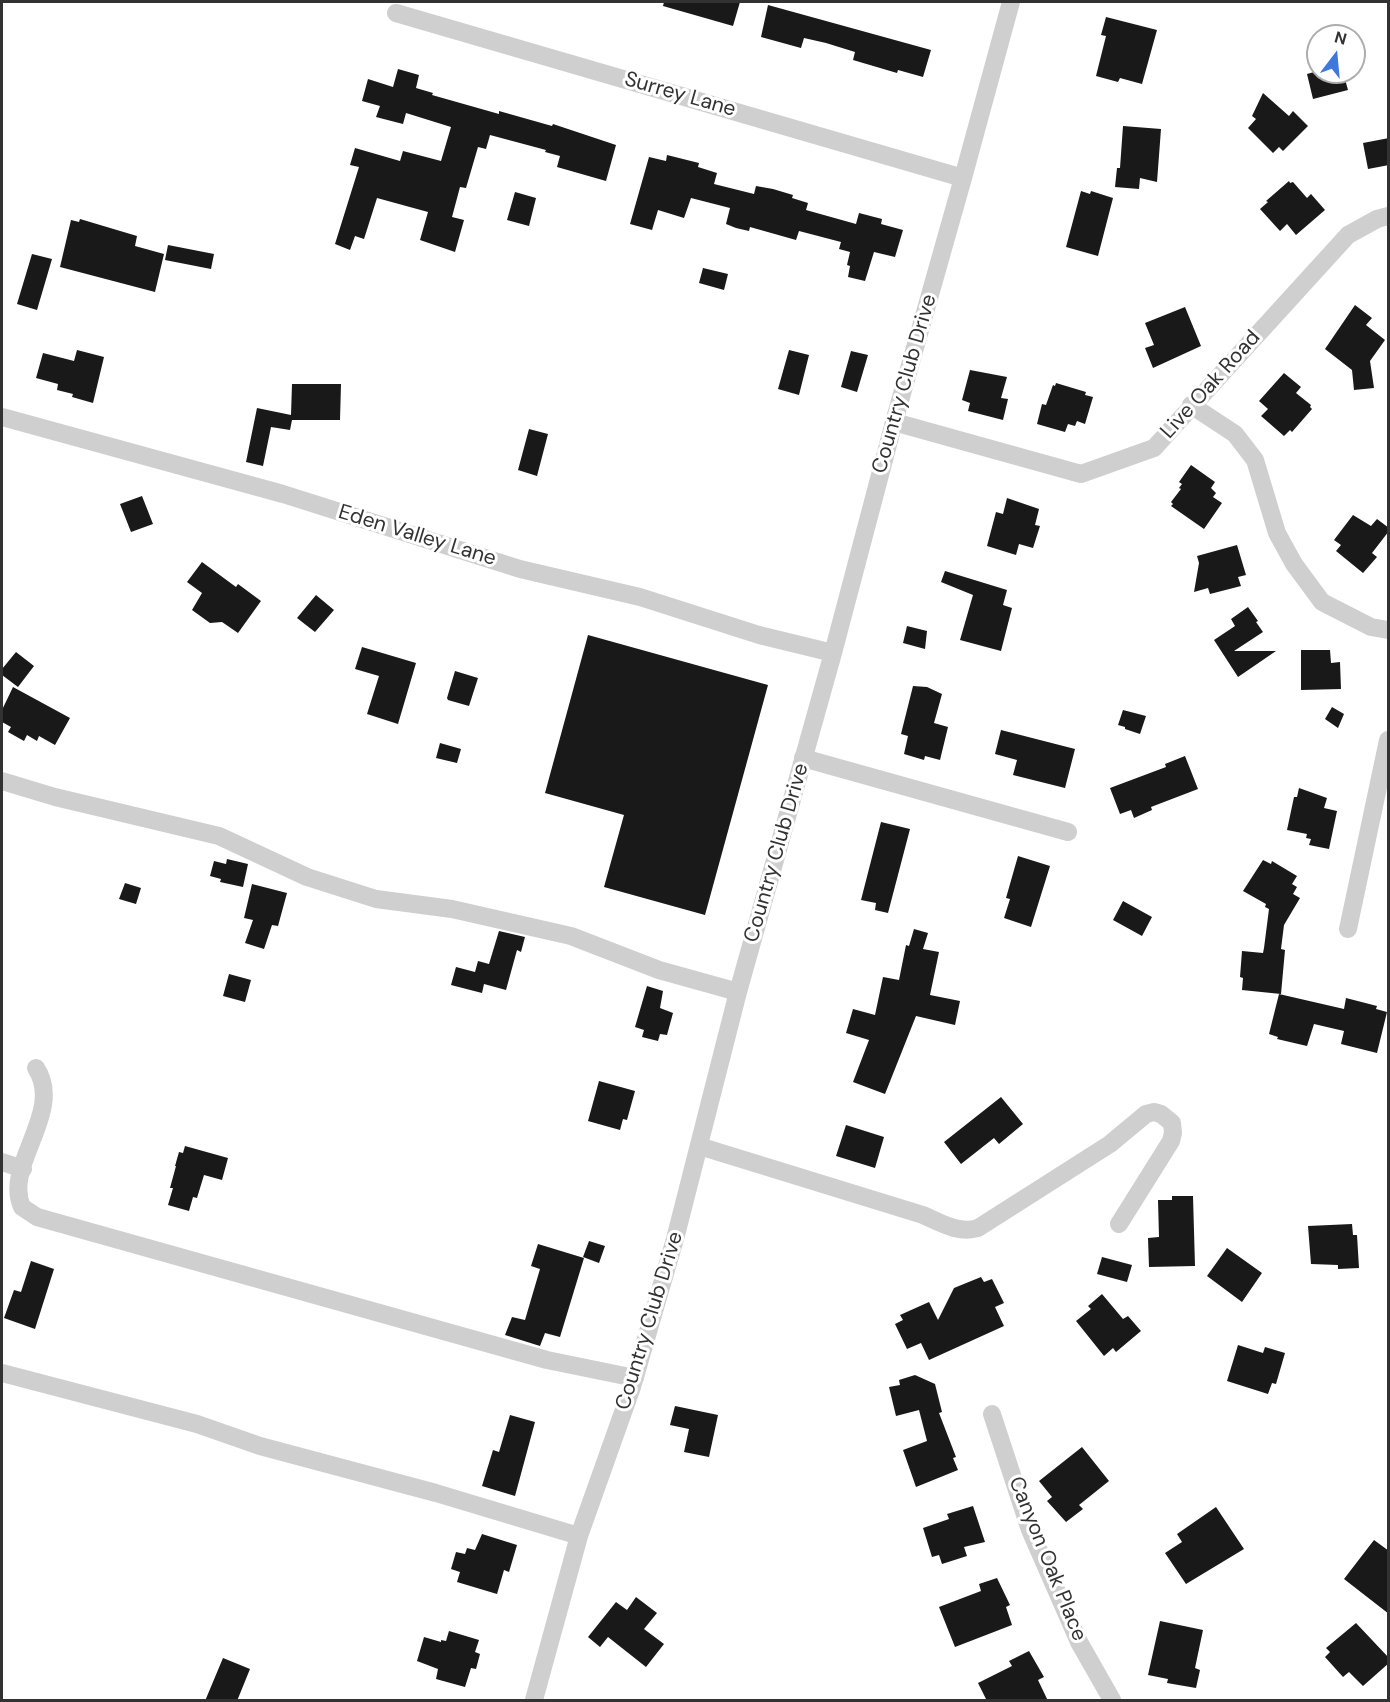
<!DOCTYPE html>
<style>
body{margin:0}
#map{position:relative;width:1390px;height:1702px;overflow:hidden;background:#fff;font-family:"DM Sans",sans-serif}
canvas{display:block}
.frame{position:absolute;inset:0;border:3px solid #323232;pointer-events:none}
.north{position:absolute;left:1306px;top:24px;width:60px;height:60px;box-sizing:border-box;background:#fff;border:2px solid #adadad;border-radius:50%;rotate:16deg;font-size:16px;font-weight:700;line-height:24px;text-align:center;color:#323232}
.north::after{content:'';display:block;margin:auto;width:21px;height:27px;background:#3f78dd;clip-path:polygon(50% 0,100% 100%,50% 72%,0 100%)}
</style>
<div id="map">
<canvas width="1390" height="1702"></canvas>
<div class="frame"></div>
<div class="north">N</div>
</div>
<script>
const ctx = document.querySelector('canvas').getContext('2d');
ctx.lineJoin = 'round';
function fill(path, color) { ctx.fillStyle = color; ctx.fill(path, 'evenodd'); }
function strokePath(path, color, width, dash) { ctx.strokeStyle = color; ctx.lineWidth = width; ctx.lineCap = dash ? 'butt' : 'round'; ctx.setLineDash(dash || []); ctx.stroke(path); }
function drawText(font, color, halo, rows, align = 'center') {
  ctx.font = font + ' "DM Sans",sans-serif'; ctx.lineWidth = 6; ctx.setLineDash([]); ctx.textBaseline = 'middle'; ctx.strokeStyle = halo; ctx.fillStyle = color; for (const [text, x, y, turn = 0] of rows) {
    ctx.save(); ctx.translate(x, y); ctx.rotate((+turn || 0) * Math.PI / 180); ctx.textAlign = isNaN(turn) ? turn : align; if (halo) ctx.strokeText(text, 0, 0); ctx.fillText(text, 0, 0); ctx.restore();
  }
}
const building = new Path2D(`
 M664,2H740L733,26L663,6Z
 M768,5L931,50L923,77L898,70L897,73L853,60L855,52L826,43L804,38L801,48L761,37Z
 M1106,17L1157,30L1142,84L1120,78L1118,82L1096,76L1106,36L1101,35Z
 M398,69L419,75L416,88L433,93L432,95L499,114V111L552,126L553,124L616,145L606,181L557,167L560,156L545,152L546,150L490,135L486,149L478,147L466,188L460,187L452,217L464,220L455,252L420,240L428,212L377,198L364,239L355,236L350,250L335,244L359,167L350,165L355,148L400,161L403,151L441,161L451,127L406,113L403,124L376,117L380,106L362,101L368,79L393,87Z
 M1314,72H1343L1348,90L1313,99L1307,74Z
 M1263,93L1289,116L1293,111L1308,126L1283,151L1279,147L1273,153L1248,128L1256,119L1252,116Z
 M1123,126L1161,129L1157,182L1140,178L1139,189L1115,187L1117,168H1120Z
 M1389,138V165L1368,169L1363,143Z
 M667,155L699,163L698,167L717,173L714,184L754,194L756,186L773,189L793,195L792,198L808,203L806,210L856,224L859,213L882,219L881,224L903,230L895,257L874,252L865,281L848,277L850,266L847,265L850,252L839,249L841,242L799,231L796,240L750,227L749,231L736,228L726,224L730,208L691,198L684,218L658,210L652,230L630,224L649,157L666,161Z
 M1289,181L1290,183L1293,182L1307,198L1311,194L1325,210L1296,235L1287,224L1280,231L1260,209L1268,202L1266,201Z
 M1081,191L1090,194L1091,191L1113,198L1098,256L1066,247Z
 M515,192L536,198L529,226L507,220Z
 M80,219L137,236L135,246L164,254L155,292L60,267L71,220L79,222Z
 M168,245L214,254L211,269L165,260Z
 M32,254L52,259L37,310L17,304Z
 M703,268L728,274L724,290L699,283Z
 M1355,305L1372,318L1366,325L1385,340L1370,361L1374,388L1354,390L1352,370L1325,349Z
 M1185,307L1201,346L1153,368L1145,348L1154,345L1145,323Z
 M77,350L104,357L93,403L72,397L73,394L57,390L58,384L36,378L43,353L74,361Z
 M789,350L809,355L799,395L778,389Z
 M851,351L868,355L857,392L841,387Z
 M970,370L1007,377L1001,398L1008,399L1003,420L968,411L970,403L962,400Z
 M1284,373L1301,387L1296,393L1311,405L1310,407L1312,409L1292,432L1290,430L1284,436L1261,416L1268,409L1259,401Z
 M1056,383L1086,392L1085,395L1093,397L1085,424L1077,421L1075,426L1068,424L1065,432L1037,424L1042,404L1046,405L1053,385L1055,386Z
 M292,384H341L340,420H292L290,430L271,427L263,466L246,462L257,408L291,415Z
 M529,429L548,434L537,476L518,470Z
 M1191,465L1215,482L1211,488L1216,493L1213,497L1222,503L1204,529L1171,506L1173,504L1171,502L1181,489L1179,488L1182,484L1179,482Z
 M142,496L153,524L131,532L120,504Z
 M1007,498L1039,509L1035,525L1040,526L1033,548L1019,544L1016,555L987,546L996,512L1003,514Z
 M1353,515L1371,526L1377,519L1389,528V531L1372,553L1377,557L1363,573L1336,551L1341,545L1334,540Z
 M1237,545L1246,575L1238,577L1241,586L1210,594L1208,588L1194,592L1199,563L1197,556Z
 M202,562L236,587L238,584L261,601L238,633L222,622L210,623L192,610L202,593L187,582Z
 M945,571L1007,590L1003,605L1012,608L1001,651L960,640L973,595L941,582Z
 M316,595L334,610L315,632L297,618Z
 M1248,607L1258,621L1256,622L1263,632L1234,651H1276L1238,677L1214,640L1235,626L1231,619Z
 M907,626L927,631L925,649L903,643Z
 M588,635L768,685L705,915L604,887L624,815L545,793Z
 M362,647L416,663L398,724L367,714L379,676L355,669Z
 M1301,650H1330L1331,663L1340,662L1341,689L1301,690Z
 M16,652L34,666L18,687L2,675V669Z
 M455,671L478,678L469,706L448,700L447,698Z
 M913,686L927,687L942,694L934,723L948,727L940,760L925,756L924,760L904,754L908,736L901,734Z
 M13,687L70,718L55,745L39,736L37,741L27,735L24,741L8,732L11,727L2,722V710Z
 M1332,707L1344,714L1338,728L1325,719Z
 M1123,710L1146,716L1140,734L1125,729V727L1118,725Z
 M1001,730L1075,749L1065,788L1013,775L1017,760L995,754Z
 M440,743L461,749L457,763L436,758Z
 M1185,756L1198,789L1151,807L1152,810L1134,818L1131,810L1120,814L1110,788L1166,767L1165,764Z
 M1299,788L1327,798L1324,808L1337,811L1329,849L1309,845L1311,839L1306,838L1307,834L1287,830L1294,797H1297Z
 M881,822L910,829L888,913L875,910L876,903L861,900Z
 M1018,856L1050,866L1031,927L1004,918L1010,899L1006,898Z
 M227,859L248,864L243,887L220,882L221,879L210,876L214,861L226,864Z
 M1263,860L1271,864L1272,861L1297,876L1292,884L1297,887L1293,894L1300,898L1284,925L1281,949L1285,950L1281,994L1242,990L1243,978L1240,977L1242,951L1263,953L1264,948L1269,909L1265,907L1266,904L1243,891Z
 M125,883L141,888L136,904L119,899Z
 M252,884L287,893L278,926L272,925L264,949L245,943L253,920L244,918Z
 M1123,901L1152,917L1142,936L1113,920Z
 M914,929L928,933L923,949L939,952L930,995L960,1001L955,1025L916,1016L885,1094L853,1082L869,1040L846,1033L853,1009L875,1015L883,977L899,980L906,945L909,946Z
 M499,931L525,937L521,952L517,950L506,990L484,984L482,993L451,985L456,967L475,972L478,961L489,964Z
 M229,974L251,980L245,1002L223,996Z
 M647,986L663,991L660,1008L673,1013L667,1035L660,1034L658,1041L642,1037L644,1030L635,1027Z
 M1279,994L1344,1009L1346,998L1377,1006L1376,1009L1387,1012L1377,1053L1341,1044L1344,1031L1314,1024L1307,1046L1277,1039L1278,1037L1269,1034Z
 M599,1081L635,1091L627,1120L623,1119L620,1130L588,1121Z
 M1001,1097L1023,1124L999,1144L994,1138L961,1164L944,1142Z
 M846,1125L884,1137L875,1168L836,1156Z
 M185,1146L228,1158L222,1180L204,1175L197,1198L193,1197L189,1211L168,1205L173,1188H170L176,1166H175L179,1152L183,1153Z
 M1172,1196H1193L1195,1266L1149,1267L1148,1238L1159,1237L1158,1200H1172Z
 M1352,1224L1353,1235H1357L1359,1268L1338,1269V1265L1311,1264L1308,1226Z
 M589,1241L605,1246L599,1263L583,1257Z
 M538,1244L584,1258L560,1337L545,1333L540,1346L505,1335L512,1317L525,1320L540,1269L531,1266Z
 M1227,1248L1262,1273L1242,1302L1207,1276Z
 M1102,1257L1132,1265L1127,1282L1097,1274Z
 M31,1261L54,1269L35,1329L4,1318L14,1290L21,1292Z
 M981,1277L984,1282L992,1279L1004,1303L995,1307L1004,1326L929,1360L921,1343L907,1349L895,1324L903,1320L900,1315L929,1302L938,1320L954,1288Z
 M1102,1294L1123,1319L1128,1316L1141,1331L1116,1352L1113,1348L1104,1356L1076,1321L1091,1309L1088,1306Z
 M1238,1345L1263,1353L1265,1347L1285,1353L1276,1384L1272,1383L1268,1394L1227,1381Z
 M915,1375L935,1384L942,1412L939,1413L956,1457L953,1458L958,1470L916,1487L903,1450L927,1441L919,1410L896,1416L889,1387L900,1385L899,1380Z
 M675,1406L718,1415L709,1457L684,1452L689,1429L670,1425Z
 M510,1415L535,1422L515,1496L482,1486L493,1450L499,1452Z
 M1082,1447L1109,1481L1079,1505L1083,1509L1066,1522L1047,1501L1052,1497L1039,1481Z
 M973,1506L985,1542L964,1547L967,1556L942,1564L939,1555L932,1557L923,1528L949,1519L947,1514Z
 M1216,1507L1244,1549L1186,1584L1165,1553L1182,1542L1177,1534Z
 M482,1534L517,1545L509,1572L504,1570L497,1594L457,1582L460,1572L451,1569L456,1552L465,1554L467,1548L475,1550Z
 M1374,1540L1389,1551V1614L1344,1579Z
 M997,1578L1010,1605L1006,1607L1012,1625L955,1647L939,1607L981,1591L979,1584Z
 M636,1597L657,1613L644,1629L664,1644L646,1667L608,1637L600,1647L588,1637L616,1602L627,1610Z
 M1160,1621L1203,1630L1195,1668L1200,1670L1196,1688L1167,1683L1168,1679L1148,1675Z
 M1356,1623L1389,1658V1663L1363,1686L1349,1672L1343,1677L1325,1657L1330,1652L1326,1648Z
 M449,1631L479,1640L475,1652L480,1654L476,1669L471,1668L465,1687L436,1679L438,1669L417,1661L424,1637L441,1642V1640L446,1641Z
 M1029,1651L1044,1677L1038,1680L1048,1701H987L978,1683L1012,1666L1009,1661Z
 M223,1658L250,1669L237,1701H205Z`);
const minor = new Path2D(`
 M396,13L963,178
 M1191,405L1235,434L1255,460L1277,533L1294,564L1322,602L1371,627L1388,630
 M2,417L283,494L520,569L640,597L759,635L833,653
 M894,422L1081,474L1154,448L1348,235L1377,219L1388,216
 M803,758L1068,832
 M2,781L55,797L219,836L307,877L376,899L452,909L571,936L659,970L738,992
 M1348,929L1388,740
 M36,1068C65,1112 3,1165 22,1207L37,1217L547,1360L635,1378
 M699,1146L923,1215C941,1223 959,1234 978,1228L1110,1144L1146,1114L1154,1112L1161,1114L1172,1123L1173,1133L1171,1141L1119,1224
 M2,1162L23,1169
 M2,1373L197,1424L260,1446L436,1493L579,1536
 M992,1414L1030,1530L1079,1642L1112,1700
 M534,1700L579,1536L632,1387L675,1239L738,992L833,653L894,422L963,178L1011,2`);
const streetNames = [
 ["Surrey Lane",680,95,16],
 ["Country Club Drive",905,384,-74],
 ["Live Oak Road",1211,385,-48],
 ["Eden Valley Lane",417,536,17],
 ["Country Club Drive",777,853,-74],
 ["Country Club Drive",650,1321,-73],
 ["Canyon Oak Place",1047,1559,68]
];
fill(building, '#191919');
strokePath(minor, '#cfcfcf', 18);
drawText('21px', '#323232', '#fff', streetNames);
</script>
